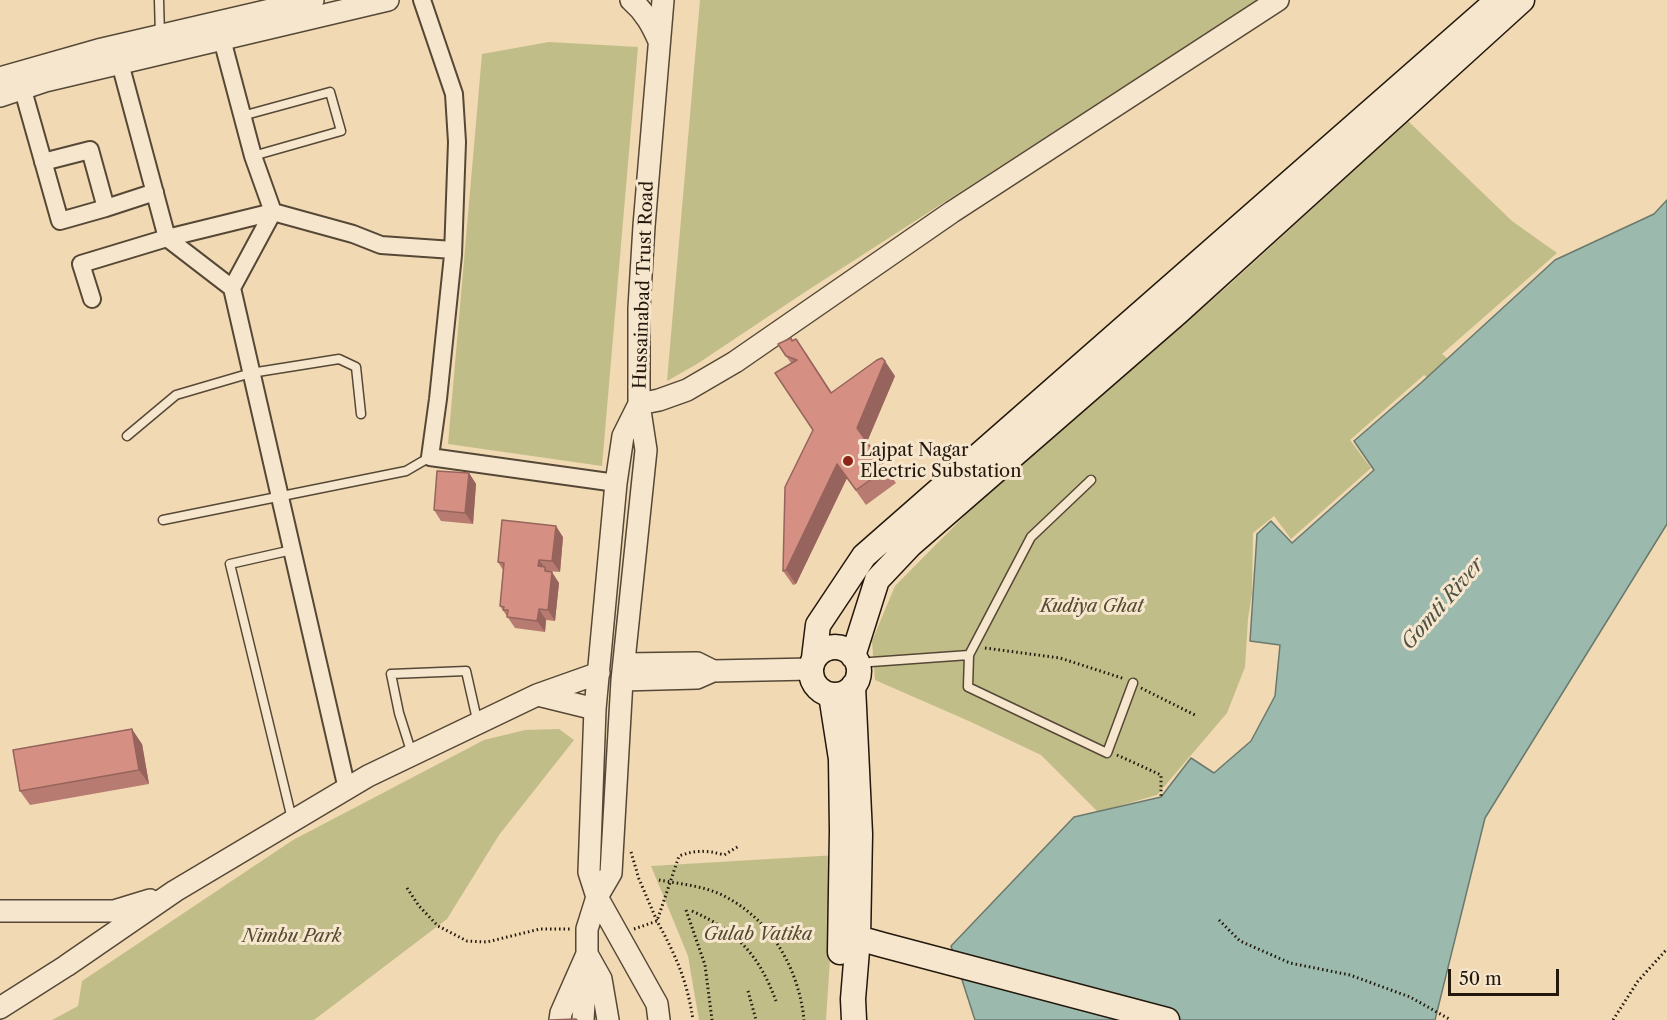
<!DOCTYPE html>
<style>
body{margin:0}
#map{position:relative;width:1667px;height:1020px;overflow:hidden;background:#f1d9b3;font-family:"Libre Caslon Text",serif}
canvas{display:block}
.scale{position:absolute;left:1448px;top:969px;width:111px;height:27px;box-sizing:border-box;border:3px solid #23180c;border-top:0;padding-left:8px;font-size:18px;line-height:21px;white-space:nowrap;color:#23180c;-webkit-text-stroke:4px #f6e6ce;paint-order:stroke}
</style>
<div id="map">
<canvas width="1667" height="1020"></canvas>
<div class="scale">50 m</div>
</div>
<script>
const ctx = document.querySelector('canvas').getContext('2d');
ctx.lineJoin = 'round';
function fill(path, color) { ctx.fillStyle = color; ctx.fill(path, 'evenodd'); }
function strokePath(path, color, width, dash) { ctx.strokeStyle = color; ctx.lineWidth = width; ctx.lineCap = dash ? 'butt' : 'round'; ctx.setLineDash(dash || []); ctx.stroke(path); }
function drawText(font, color, halo, rows, align = 'center') {
  ctx.font = font + ' "Libre Caslon Text",serif'; ctx.lineWidth = 6; ctx.setLineDash([]); ctx.textBaseline = 'middle'; ctx.strokeStyle = halo; ctx.fillStyle = color; for (const [text, x, y, turn = 0] of rows) {
    ctx.save(); ctx.translate(x, y); ctx.rotate((+turn || 0) * Math.PI / 180); ctx.textAlign = isNaN(turn) ? turn : align; if (halo) ctx.strokeText(text, 0, 0); ctx.fillText(text, 0, 0); ctx.restore();
  }
}
const green = new Path2D(`
 M700,0H1258L805,292L697,364L667,381Z
 M549,42L638,47L602,466L448,444L482,54Z
 M1408,121L1512,221L1557,253L1442,354L1460,369L1441,388L1424,375L1350,440L1371,468L1291,539L1274,516L1253,533L1252,594L1248,619L1245,667L1227,713L1157,795L1098,812L1041,755L971,722L875,680L872,641L895,586L990,490L1228,286Z
 M559,729L574,740L499,835L447,919L314,1020H52L78,1006L82,981L293,840L484,740L525,730Z
 M837,855L826,1020H699L688,956L651,866Z`);
const water = new Path2D(`
 M1667,200V524L1485,818L1435,1020H975L951,946L1074,817L1161,797L1191,758L1214,773L1251,741L1275,696L1280,645L1250,641L1257,534L1271,521L1292,543L1374,470L1354,441L1422,382L1555,260L1654,214Z`);
const path = new Path2D(`
 M985,648L1060,658L1125,679
 M1141,688L1197,716
 M1117,755L1161,775V797
 M631,852L639,879L657,921L679,856C695,850 707,850 724,855L739,846
 M659,880C680,884 706,886 726,897C772,921 799,970 804,1020
 M407,888L419,906L438,926L467,941L487,942L540,929H571
 M686,910L705,965L712,1020
 M692,911C737,931 759,955 776,1001
 M1219,920L1240,941L1290,963L1350,975L1410,997L1451,1020
 M634,929L657,921C676,956 687,980 693,1020
 M748,991L756,1020
 M1613,1020L1638,981L1667,949`);
const service = new Path2D(`
 M159,0L160,36
 M242,116L330,92L341,131L253,156
 M127,436L176,395L251,373L339,359L356,367L361,414
 M163,520L406,471L430,457
 M969,655L968,687L1107,753L1133,683
 M857,663L969,655L1031,537L1091,480
 M412,754L399,713L391,674L466,671L478,724
 M292,819L230,564L292,550`);
const minor = new Path2D(`
 M422,0L454,94L457,142L453,255L438,399L430,457L616,483
 M219,28L253,156L273,212L232,288
 M117,52L167,238L232,288L347,789
 M19,76L60,221L106,208L90,150L43,162
 M106,208L155,192
 M92,299L81,264L167,238L273,212L353,234L381,245L453,250`);
const tertiary = new Path2D(`
 M631,0C645,12 652,25 659,41
 M0,78L98,50L313,0
 M0,96L45,81L388,0
 M639,404L659,400L687,390L735,362L952,212L1278,0
 M624,664L697,663L713,671
 M622,680L697,678L713,671L811,669
 M538,695L595,709
 M0,911H114L150,900
 M587,954L601,979L608,1020
 M0,1008L66,966L175,891L368,776L537,695L599,673
 M560,1020L561,1013L587,954V929L597,897L611,873L622,680L646,450L639,404
 M583,1020L586,970
 M659,1020L657,1004L597,897L589,872L595,709L616,483L623,436L639,404V308L644,226L663,0`);
const secondary = new Path2D(`
 M811 671a24 24 0 1 1 48 0a24 24 0 1 1-48 0Z
 M853,656L877,580L910,545L1177,313L1522,0
 M814,658L818,625L864,556L1498,0
 M853,686L860,834L858,938L853,999L854,1020
 M831,695L841,759L842,831L840,952
 M841,937L858,938L883,945L1167,1020`);
const wall = new Path2D(`
 M791,338L806,353L832,393L895,376L867,442L896,483L866,505L847,478L796,584L793,585L783,571L813,430L791,363L786,356Z
 M469,473L476,484L473,524L441,521L434,510Z
 M563,537L560,572L548,571L559,583L555,621L546,620L545,632L515,628L500,606L503,570L498,562Z
 M142,744L149,784L30,805L20,791Z`);
const shadedWall = new Path2D(`
 M885,361L895,376L867,442L857,428Z
 M837,464L847,478L796,584L786,570Z
 M469,473L476,484L473,524L465,513Z
 M556,526L563,537L560,572L552,561Z
 M539,560L551,576L552,572L559,583L555,621L548,610L538,566Z
 M539,609L546,620L545,632L537,621Z
 M132,729L142,744L149,784L139,770Z`);
const building = new Path2D(`
 M791,338L792,341L796,339L831,393L877,360L882,358L885,361L857,428L886,469L856,490L837,464L786,570L783,571L785,487L813,430L775,373L797,360L786,356L778,344Z
 M437,471L469,473L465,513L434,510Z
 M502,520L556,526L552,561L539,560L538,566L545,567V571L552,572L548,610L539,609L537,621L507,617L508,610H503L504,607L500,606L504,563L498,562Z
 M132,729L139,770L20,791L13,750Z
 M576,1019L577,1020H550Z`);
const markers = [
 [848,461,6,"#8f2418"]
];
const streetNames = [
 ["Hussainabad Trust Road",644,285,-88]
];
const poiNames = [
 ["Lajpat Nagar",860,451],
 ["Electric Substation",860,472]
];
const parkNames = [
 ["Kudiya Ghat",1092,607],
 ["Gulab Vatika",758,935],
 ["Nimbu Park",292,937]
];
const waterNames = [
 ["Gomti River",1443,604,-49]
];
fill(green, '#c1bd88');
fill(water, '#9bbaad');
strokePath(water, '#6b796d', 1.5);
strokePath(service, '#564836', 11);
strokePath(minor, '#564836', 20);
strokePath(tertiary, '#564836', 24);
strokePath(secondary, '#23180c', 27);
strokePath(path, '#23180c', 3, [1.5, 3]);
strokePath(service, '#f6e6ce', 8);
strokePath(minor, '#f6e6ce', 16);
strokePath(tertiary, '#f6e6ce', 21);
strokePath(secondary, '#f6e6ce', 24);
fill(wall, '#b87b71');
fill(shadedWall, '#96645c');
fill(building, '#d68f83');
strokePath(building, '#96645c', 1.5);
for (const [x, y, r, color] of markers) { const dot = new Path2D(); dot.arc(x, y, r, 0, 2 * Math.PI); ctx.fillStyle = color; ctx.fill(dot); strokePath(dot, '#f6e6ce', 2); }
drawText('18px', '#23180c', '#f6e6ce', streetNames);
drawText('18px', '#23180c', '#f6e6ce', poiNames, 'left');
drawText('italic 18px', '#524a31', '#f6e6ce', parkNames);
drawText('italic 20px', '#4d5144', '#f6e6ce', waterNames);
</script>
